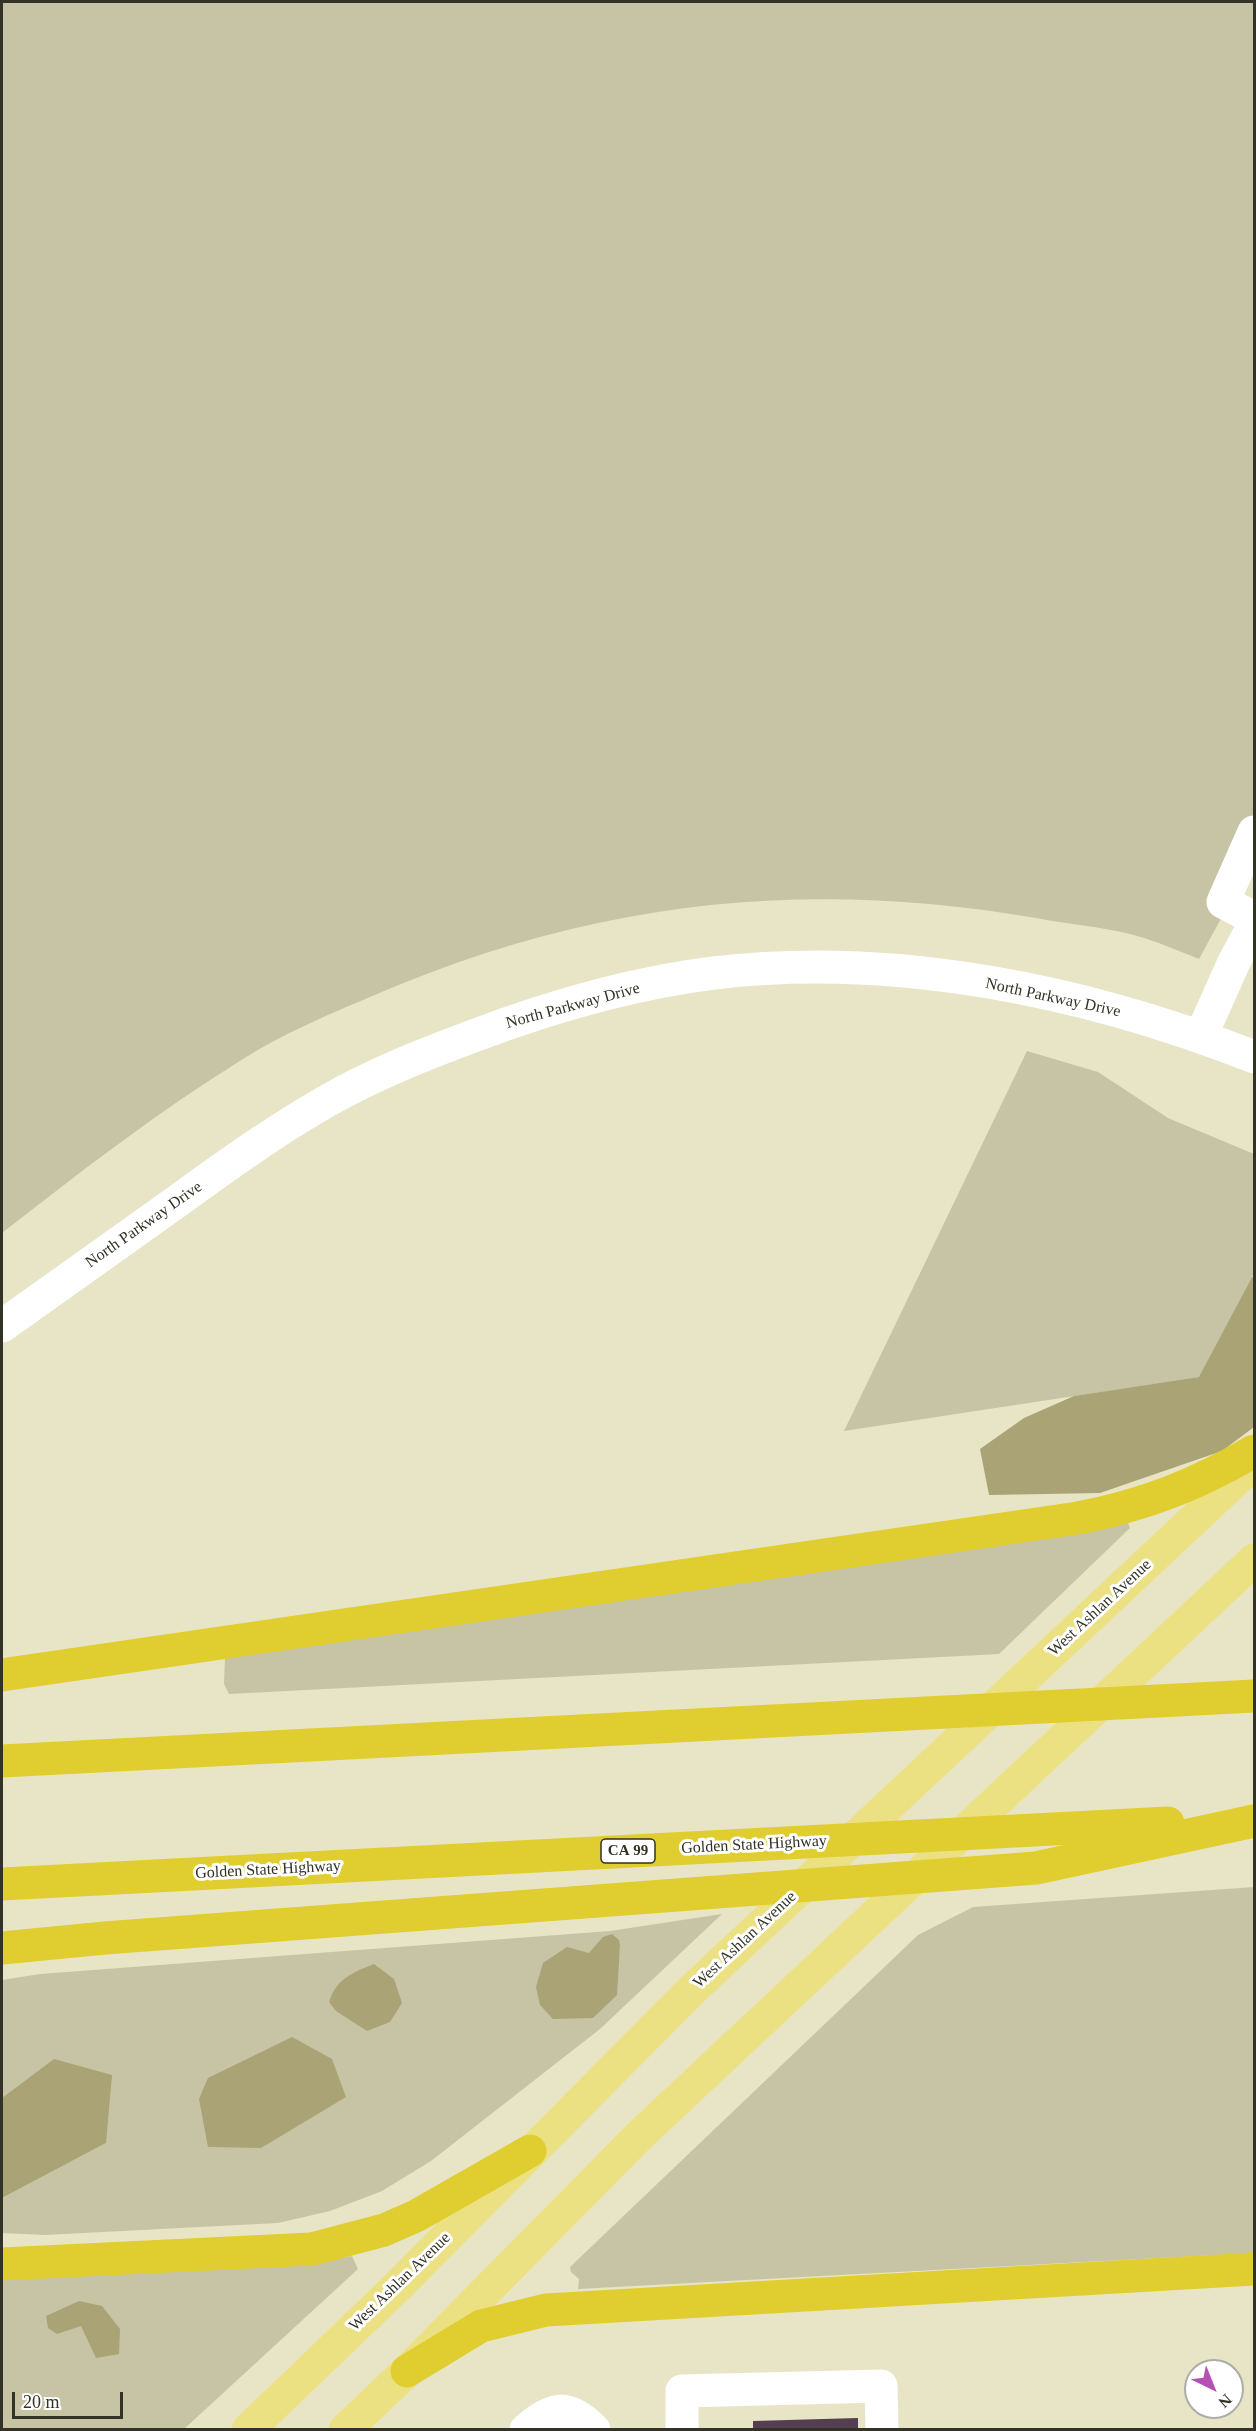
<!DOCTYPE html>
<style>
body{margin:0}
#map{position:relative;width:1256px;height:2431px;overflow:hidden;background:#e8e5c7;font-family:"Times New Roman",serif}
canvas{display:block}
.frame{position:absolute;inset:0;border:3px solid #333226;pointer-events:none}
.north{position:absolute;left:1184px;top:2359px;width:60px;height:60px;box-sizing:border-box;background:#fff;border:2px solid #adada8;border-radius:50%;rotate:137deg;font-size:16px;font-weight:700;line-height:24px;text-align:center;color:#333226}
.north::after{content:'';display:block;margin:auto;width:21px;height:27px;background:#b650b4;clip-path:polygon(50% 0,100% 100%,50% 72%,0 100%)}
.scale{position:absolute;left:12px;top:2392px;width:111px;height:27px;box-sizing:border-box;border:3px solid #333226;border-top:0;padding-left:8px;font-size:18px;line-height:21px;white-space:nowrap;color:#333226;-webkit-text-stroke:4px #fff;paint-order:stroke}
</style>
<div id="map">
<canvas width="1256" height="2431"></canvas>
<div class="frame"></div>
<div class="north">N</div>
<div class="scale">20 m</div>
</div>
<script>
const ctx = document.querySelector('canvas').getContext('2d');
ctx.lineJoin = 'round';
function fill(path, color) { ctx.fillStyle = color; ctx.fill(path, 'evenodd'); }
function strokePath(path, color, width, dash) { ctx.strokeStyle = color; ctx.lineWidth = width; ctx.lineCap = dash ? 'butt' : 'round'; ctx.setLineDash(dash || []); ctx.stroke(path); }
function drawText(font, color, halo, rows, align = 'center') {
  ctx.font = font + ' "Times New Roman",serif'; ctx.lineWidth = 6; ctx.setLineDash([]); ctx.textBaseline = 'middle'; ctx.strokeStyle = halo; ctx.fillStyle = color; for (const [text, x, y, turn = 0] of rows) {
    ctx.save(); ctx.translate(x, y); ctx.rotate((+turn || 0) * Math.PI / 180); ctx.textAlign = isNaN(turn) ? turn : align; if (halo) ctx.strokeText(text, 0, 0); ctx.fillText(text, 0, 0); ctx.restore();
  }
}
const green = new Path2D(`
 M2,2H1254V858L1199,959C1181,952 1163,944 1144,938C1110,927 1071,925 1036,918C805,878 593,901 377,994C332,1013 284,1033 243,1059C159,1111 80,1172 2,1233Z
 M1027,1051L1098,1072L1168,1118L1254,1154V1273L1200,1377L844,1431Z
 M1128,1523L1130,1528L999,1654L229,1694L224,1684L225,1657Z
 M1254,1887V2253L578,2289L579,2279L571,2272L570,2267L918,1935L973,1907Z
 M722,1914L600,2029L431,2161L382,2191L330,2211L278,2223L45,2235L2,2233V2198L106,2143L2,2098V1980L40,1974L610,1931ZM620,1945L618,1966L553,2019Z
 M352,2256L358,2269L183,2430L5,2429L2,2426V2278L313,2263Z`);
const forest = new Path2D(`
 M1252,1277H1254V1427L1222,1451L1100,1493L989,1495L980,1449L1024,1418L1074,1396L1199,1377Z
 M612,1934L619,1940L620,1945L617,1995L593,2018L553,2019L540,2005L536,1987L543,1963L567,1947L589,1953L603,1937Z
 M374,1964L394,1979L402,2003L390,2022L367,2031L336,2011L329,2002C337,1978 352,1973 374,1964Z
 M292,2037L332,2059L346,2097L261,2148L208,2147L199,2099L208,2078Z
 M54,2059L112,2075L106,2143L2,2198V2098Z
 M79,2301L102,2306L120,2329L119,2354L96,2358L81,2326L57,2334L48,2328L46,2316Z`);
const building = new Path2D(`
 M858,2418V2430H753V2421Z`);
const minor = new Path2D(`
 M1254,832L1223,902L1254,918
 M1201,1036L1234,962L1254,925
 M2,1326C61,1284 120,1242 179,1200C227,1165 276,1130 327,1101C374,1074 425,1054 476,1035C553,1006 632,983 714,973C894,951 1087,991 1254,1057
 M526,2430C553,2406 569,2404 594,2430
 M682,2430V2391L881,2386L882,2430`);
const major = new Path2D(`
 M248,2430L400,2284L691,1991L1254,1463
 M345,2430L407,2371L639,2136L1254,1560`);
const highway = new Path2D(`
 M2,1675L1078,1518C1145,1505 1196,1485 1254,1451
 M2,1761L1254,1696
 M2,1884L1168,1823
 M2,1948L105,1938L1036,1868L1254,1821
 M2,2264L312,2249L384,2230L416,2216L530,2151
 M407,2371L481,2326L546,2310L1254,2269`);
const shields = [
 [628,1851,54]
];
const shieldNames = [
 ["CA 99",628,1851]
];
const streetNames = [
 ["North Parkway Drive",1053,998,12],
 ["North Parkway Drive",573,1006,-15],
 ["North Parkway Drive",144,1225,-35],
 ["West Ashlan Avenue",1100,1608,-43],
 ["Golden State Highway",754,1845,-3],
 ["Golden State Highway",268,1870,-3],
 ["West Ashlan Avenue",745,1940,-43],
 ["West Ashlan Avenue",400,2282,-44]
];
fill(green, '#c7c4a6');
fill(forest, '#a9a375');
fill(building, '#533f51');
strokePath(minor, '#fff', 33);
strokePath(major, '#ece182', 33);
strokePath(highway, '#e0cd2f', 33);
for (const [x, y, w] of shields) { const box = new Path2D(); box.roundRect(x - w / 2, y - 12, w, 24, 4.5); ctx.fillStyle = '#fff'; ctx.fill(box); strokePath(box, '#333226', 1.5); }
drawText('bold 15px', '#333226', null, shieldNames);
drawText('16px', '#333226', '#fff', streetNames);
</script>
